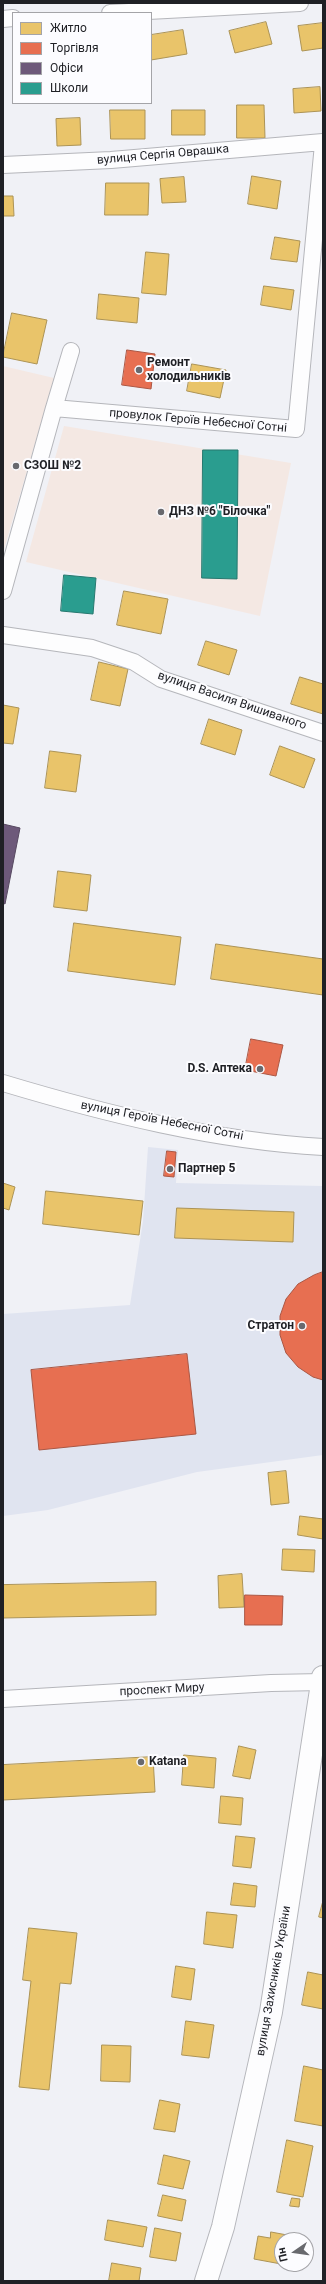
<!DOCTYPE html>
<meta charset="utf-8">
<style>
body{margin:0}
#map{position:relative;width:326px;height:2284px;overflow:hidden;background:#f0f1f6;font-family:Roboto,sans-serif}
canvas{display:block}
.frame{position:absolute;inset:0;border:4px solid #1f2025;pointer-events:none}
.legend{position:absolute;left:12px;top:12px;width:140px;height:92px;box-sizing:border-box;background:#fcfcff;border:1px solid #a4a4a8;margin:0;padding:5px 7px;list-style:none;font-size:12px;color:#1f2025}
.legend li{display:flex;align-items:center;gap:8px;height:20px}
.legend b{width:20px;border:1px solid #a4a4a8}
.north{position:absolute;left:274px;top:2232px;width:40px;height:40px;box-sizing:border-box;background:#fcfcff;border:1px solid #a4a4a8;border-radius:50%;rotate:257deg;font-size:11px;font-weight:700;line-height:16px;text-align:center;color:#1f2025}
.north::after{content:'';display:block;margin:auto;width:14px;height:18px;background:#68696e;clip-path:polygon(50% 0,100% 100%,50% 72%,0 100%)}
</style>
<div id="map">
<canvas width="326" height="2284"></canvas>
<div class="frame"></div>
<ul class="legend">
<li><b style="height:11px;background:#e9c46a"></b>Житло</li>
<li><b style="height:11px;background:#e76f51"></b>Торгівля</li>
<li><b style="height:11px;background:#6d597a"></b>Офіси</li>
<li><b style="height:11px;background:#2a9d8f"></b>Школи</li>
</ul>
<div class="north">Пн</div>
</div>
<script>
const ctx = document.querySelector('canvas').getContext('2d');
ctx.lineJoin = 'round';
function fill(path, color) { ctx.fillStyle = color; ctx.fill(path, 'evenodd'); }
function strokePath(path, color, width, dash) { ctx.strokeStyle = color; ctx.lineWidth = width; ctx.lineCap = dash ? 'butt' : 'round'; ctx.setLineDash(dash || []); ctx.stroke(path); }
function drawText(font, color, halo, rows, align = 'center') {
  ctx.font = font + ' Roboto,sans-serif'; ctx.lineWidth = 4; ctx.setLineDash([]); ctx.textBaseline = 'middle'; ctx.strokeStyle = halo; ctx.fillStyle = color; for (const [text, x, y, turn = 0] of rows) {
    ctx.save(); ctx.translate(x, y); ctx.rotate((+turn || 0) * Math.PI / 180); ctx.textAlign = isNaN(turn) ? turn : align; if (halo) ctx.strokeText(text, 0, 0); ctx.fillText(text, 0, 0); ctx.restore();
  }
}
const built = new Path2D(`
 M148,1147L178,1150L176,1183L323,1186V1455L197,1472L48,1510L3,1516V1314L130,1305L143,1221Z`);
const education = new Path2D(`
 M3,366L54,378L3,553Z
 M64,426L291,463L260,616L26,562Z`);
const homes = new Path2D(`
 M266,22L272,44L235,53L229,31Z
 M323,23V48L302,51L298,26Z
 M183,30L187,54L151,60V35Z
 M320,87L321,111L294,113L293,89Z
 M237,105H264L265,138H237Z
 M110,110H145V139H111Z
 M172,110H205V135H172Z
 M80,118L81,145L57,146L56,119Z
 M252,176L281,181L277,209L248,204Z
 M184,177L186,202L162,203L160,179Z
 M106,183H149L148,215H105Z
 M3,196H13L14,216H3Z
 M275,237L300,241L297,262L271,259Z
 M146,252L169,254L166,295L142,293Z
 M264,286L294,290L291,310L261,305Z
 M99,294L139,298L137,323L97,319Z
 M12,313L47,320L37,364L3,357Z
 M192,364L226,370L220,398L187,391Z
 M124,591L168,599L161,634L117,625Z
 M206,641L237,650L229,675L198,665Z
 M99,662L128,669L120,706L91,700Z
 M300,677L323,684V714L291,704Z
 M3,705L19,708L13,744L3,743Z
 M209,719L242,730L235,755L201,744Z
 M280,746L315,759L304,788L270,775Z
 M50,751L81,755L76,792L45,788Z
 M58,871L91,875L87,911L54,907Z
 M74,923L181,937L175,985L68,971Z
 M216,944L323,959V995L211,979Z
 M3,1183L15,1187L9,1210L3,1208Z
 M46,1191L143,1201L139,1235L43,1224Z
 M177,1208L294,1212L293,1242L175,1238Z
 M286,1471L289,1503L271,1505L268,1473Z
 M300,1516L323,1519V1539L298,1535Z
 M283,1549L315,1550L314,1572L282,1570Z
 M242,1574L244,1607L219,1608L218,1576Z
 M156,1582V1615L3,1618V1585Z
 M239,1746L256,1750L250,1779L233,1776Z
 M184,1755L216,1758L214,1788L182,1785Z
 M153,1757L155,1792L3,1800V1765Z
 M221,1796L243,1798L241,1825L219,1823Z
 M236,1836L255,1838L251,1868L233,1866Z
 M234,1883L257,1886L255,1907L231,1905Z
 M323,1901V1918L319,1917Z
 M207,1912L237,1915L233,1948L204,1944Z
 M29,1928L77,1933L71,1984L60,1983L49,2090L19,2087L31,1981L23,1980Z
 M176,1966L195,1969L191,2000L172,1997Z
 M308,1972L323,1975V2009L302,2005Z
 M186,2021L214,2025L209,2058L182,2055Z
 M102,2045L131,2046L130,2082L101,2081Z
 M304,2066L323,2070V2126L295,2121Z
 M160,2100L180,2104L175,2132L154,2129Z
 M287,2140L313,2146L303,2197L277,2192Z
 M164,2155L190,2161L183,2189L158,2184Z
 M163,2195L186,2200L182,2221L158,2216Z
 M292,2198L300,2199L299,2207L290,2206Z
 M108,2220L147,2227L143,2247L105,2240Z
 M155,2228L181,2233L176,2261L150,2257Z
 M271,2232L298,2237L297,2240H282V2264H293L292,2266L254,2259L258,2236L270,2238Z
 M112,2263L141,2268L139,2281H109Z`);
const shops = new Path2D(`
 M127,350L155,354L151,389L122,385Z
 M251,1039L283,1045L276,1076L245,1070Z
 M167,1151L176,1152L174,1177L164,1176Z
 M323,1272V1380L313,1377L298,1367L286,1353L280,1335V1316L286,1299L298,1284L314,1275Z
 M187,1354L196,1434L39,1450L31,1370Z
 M245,1595L283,1596L282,1625H245Z`);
const offices = new Path2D(`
 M3,824L20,828L5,904L3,903Z`);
const schools = new Path2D(`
 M203,450H238L237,579L202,578Z
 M64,575L96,578L93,614L61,611Z`);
const street = new Path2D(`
 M110,13L300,3
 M3,19L13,18
 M3,165L111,160L323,142
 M54,408L71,351
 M3,591L54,408L296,429L323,144
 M3,635L92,648L134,662L161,679L323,733
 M3,1083C106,1114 215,1141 323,1147
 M3,1699L271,1683L322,1682`);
const secondary = new Path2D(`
 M206,2281L223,2227L271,2012L323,1677`);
const markers = [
 [139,370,4,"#68696e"],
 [16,466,4,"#68696e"],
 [161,512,4,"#68696e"],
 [260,1069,4,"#68696e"],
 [170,1169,4,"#68696e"],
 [302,1326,4,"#68696e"],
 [141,1762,4,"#68696e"]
];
const streetNames = [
 ["вулиця Сергія Оврашка",163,155,-5],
 ["провулок Героїв Небесної Сотні",198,421,5],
 ["вулиця Василя Вишиваного",232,701,19],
 ["вулиця Героїв Небесної Сотні",162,1121,11],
 ["проспект Миру",162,1690,-3],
 ["вулиця Захисників України",274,1981,-80]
];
const poiNames = [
 ["Ремонт",147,363],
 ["холодильників",147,377],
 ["СЗОШ №2",24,466],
 ["ДНЗ №6 \"Білочка\"",169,512],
 ["D.S. Аптека",252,1069,"right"],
 ["Партнер 5",178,1169],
 ["Стратон",294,1326,"right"],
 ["Katana",149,1762]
];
fill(built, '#e0e4f0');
fill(education, '#f4e8e3');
fill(homes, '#e9c46a');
strokePath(homes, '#ac9355', 1);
fill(shops, '#e76f51');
strokePath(shops, '#ab5744', 1);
fill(offices, '#6d597a');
strokePath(offices, '#564860', 1);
fill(schools, '#2a9d8f');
strokePath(schools, '#27786f', 1);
strokePath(street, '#b5b6bb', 18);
strokePath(secondary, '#b5b6bb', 24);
strokePath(street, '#fdfdfe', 16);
strokePath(secondary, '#fdfdfe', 22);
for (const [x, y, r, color] of markers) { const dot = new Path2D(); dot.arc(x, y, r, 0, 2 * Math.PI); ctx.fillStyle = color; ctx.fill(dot); strokePath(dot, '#fcfcff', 1.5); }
drawText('12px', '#1f2025', '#fcfcff', streetNames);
drawText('bold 12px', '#1f2025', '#fcfcff', poiNames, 'left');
</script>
